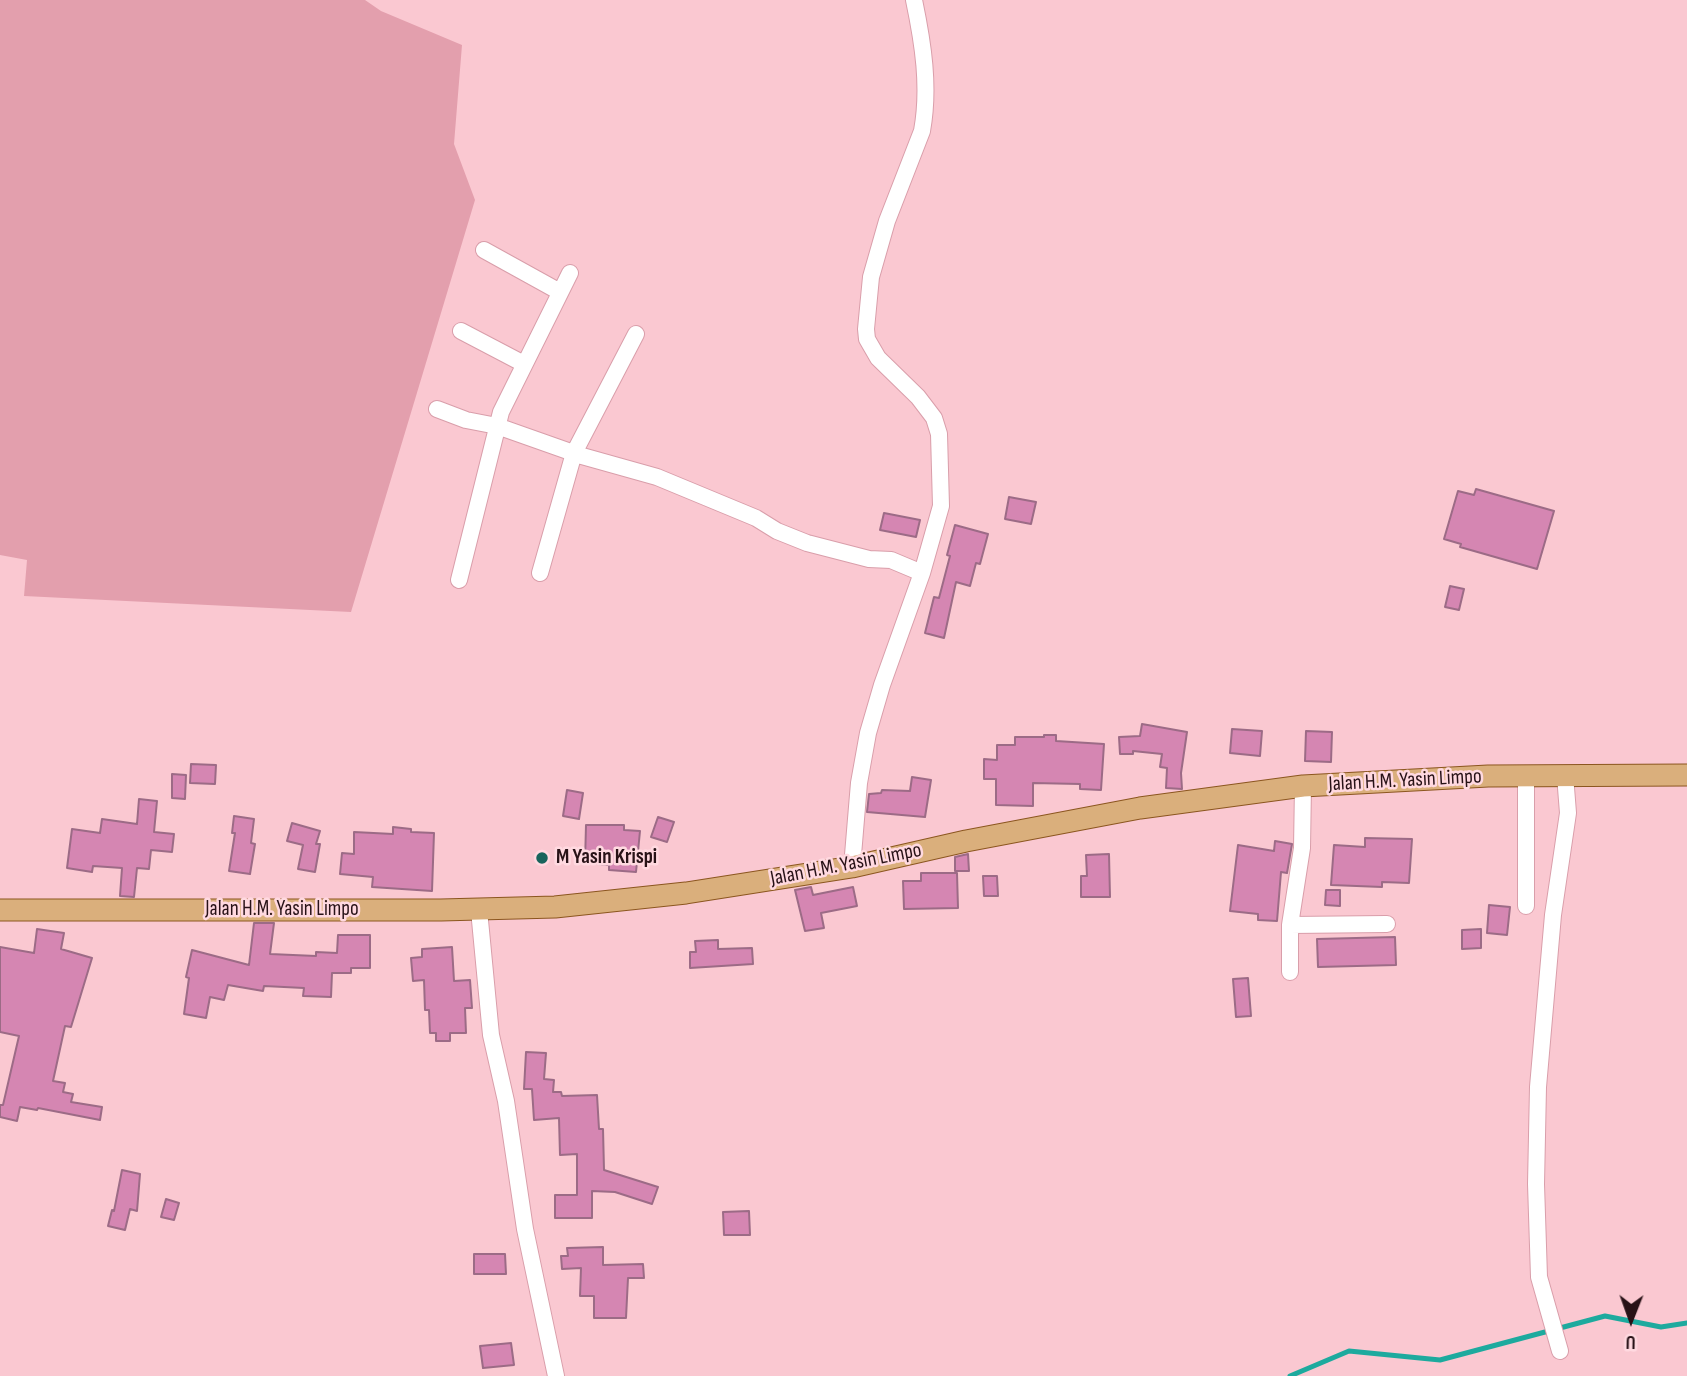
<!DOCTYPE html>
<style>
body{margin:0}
#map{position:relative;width:1687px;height:1376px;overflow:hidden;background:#fac8d1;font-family:"Sofia Sans Condensed",sans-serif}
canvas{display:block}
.north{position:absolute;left:1596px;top:1285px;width:70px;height:70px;-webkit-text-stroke:5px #ffd9e0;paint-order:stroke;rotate:181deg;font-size:19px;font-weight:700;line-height:28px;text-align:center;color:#281217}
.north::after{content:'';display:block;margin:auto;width:24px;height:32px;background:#281217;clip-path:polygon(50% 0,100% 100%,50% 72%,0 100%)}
</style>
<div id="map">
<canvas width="1687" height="1376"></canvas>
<div class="north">U</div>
</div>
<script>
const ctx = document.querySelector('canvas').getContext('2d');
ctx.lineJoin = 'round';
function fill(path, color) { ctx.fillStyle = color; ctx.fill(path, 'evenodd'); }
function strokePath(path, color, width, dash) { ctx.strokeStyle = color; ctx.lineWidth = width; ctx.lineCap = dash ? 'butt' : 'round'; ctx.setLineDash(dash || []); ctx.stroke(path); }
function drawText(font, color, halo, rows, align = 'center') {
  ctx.font = font + ' "Sofia Sans Condensed",sans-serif'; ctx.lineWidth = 5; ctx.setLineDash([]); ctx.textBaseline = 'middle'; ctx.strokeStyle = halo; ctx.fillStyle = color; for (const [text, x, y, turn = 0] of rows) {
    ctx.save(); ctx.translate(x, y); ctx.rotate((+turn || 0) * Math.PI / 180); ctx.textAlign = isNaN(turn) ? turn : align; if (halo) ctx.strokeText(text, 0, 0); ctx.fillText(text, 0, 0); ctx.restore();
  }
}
const green = new Path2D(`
 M0,0H365L381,11L462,45L454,144L475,200L351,612L24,596L27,560L0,555Z`);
const stream = new Path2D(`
 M1290,1376L1349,1351L1440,1360L1605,1316L1661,1327L1687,1323`);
const building = new Path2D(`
 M1476,489L1554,511L1537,569L1460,547L1461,544L1444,539L1458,491L1474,495Z
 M1009,497L1036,502L1031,524L1005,519Z
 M884,513L920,520L916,537L880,530Z
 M955,525L988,534L980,564L976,563L970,586L956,582L944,638L925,633L934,597L939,598L950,556L947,555Z
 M1450,586L1464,589L1459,610L1445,607Z
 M1142,724L1187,732L1181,773L1182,789L1166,788L1167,768L1160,767L1162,754L1133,751V754H1120L1119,737L1140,736Z
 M1232,729L1262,731L1260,756L1230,753Z
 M1306,731L1332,732L1331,762L1305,761Z
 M1044,735H1056V741L1104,744L1101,790L1080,789V784L1033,783V806L996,805V779H984V759L997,760V745H1015V737H1044Z
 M191,764L216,765L215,784L190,783Z
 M172,774L186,775L185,799L172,798Z
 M912,777L931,780L925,817L867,812L869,794L881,793L882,790L910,791Z
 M567,790L583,793L579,819L563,816Z
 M139,799L157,801L154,832L174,834L172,852L151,850L149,869L137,868L134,897L120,896L122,868L93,866L92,872L67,868L72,829L100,833L102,819L137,824Z
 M234,816L254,819L251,843L255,844L250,874L229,871L235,833H232Z
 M658,817L674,822L667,842L651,837Z
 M292,823L320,831L316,844H320L315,872L298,869L303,845L287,841Z
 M586,825H624V830L640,831L636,872L609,870V865L585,863Z
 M393,827L411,829V832L434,833L432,891L372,887L373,877L340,874L342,853L354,854V832L393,834Z
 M1365,838L1412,839L1409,883L1382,882V887L1331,885L1334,845L1365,847Z
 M1275,841L1292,844L1287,873L1281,872L1277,921L1258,920V914L1230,911L1238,845L1274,851Z
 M968,854L969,871H955V857Z
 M1109,854L1110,897H1081V876H1087L1086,855Z
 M921,873H957L958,908L904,909L903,881H921Z
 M983,876H997L998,896H984Z
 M811,887L813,895L853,887L857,906L821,913L824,928L805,931L795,890Z
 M1326,890H1340V906L1325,905Z
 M1489,905L1510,907L1507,935L1487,933Z
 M254,923H274L270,954L316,956V952L337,953L338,935H370V968H351V973H332L331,997L303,996L304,988L264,986L263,991L228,985L224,1000L210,997L206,1018L184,1014L189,978L186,977L192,950L249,965Z
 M37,929L64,933L61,949L92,958L71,1027L65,1026L53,1081L65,1083L63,1092L73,1094L71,1102L102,1107L100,1120L38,1108L37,1110L20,1107L17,1121L0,1117V1105H3L19,1036L0,1032V947L34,953Z
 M1481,929V948L1462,949V930Z
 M1395,937L1396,965L1318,967L1317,939Z
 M718,940V949L752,948L753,964L690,968V952H696L695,941Z
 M452,947L454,981L470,980L472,1008H465L466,1033H450V1041H436V1033H430L429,1010H425L424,980L413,981L411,958L422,957V949Z
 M1248,978L1251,1016L1236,1017L1233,979Z
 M526,1052L546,1053L544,1079L554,1080L553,1092H561L562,1096L597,1095L599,1129H603L604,1170L658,1187L652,1204L615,1192L592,1191V1218H555V1195H577V1154L560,1155L559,1118L534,1120L532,1089H524Z
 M122,1170L140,1174L137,1211L130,1209L125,1230L108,1226L112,1210L114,1211Z
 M166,1199L179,1203L174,1220L161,1217Z
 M749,1211L750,1235H724L723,1212Z
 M603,1247V1265L643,1264L644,1278H628L626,1318H594V1296H580L581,1268L562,1269L561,1256H568L567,1248Z
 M474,1254H505L506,1274H474Z
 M511,1343L514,1365L483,1368L480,1346Z`);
const minor = new Path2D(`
 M484,250L560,292
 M461,331L524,364
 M437,409L466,420L497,426L582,456L657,477L756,518L777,531L807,543L869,559L891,560L922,573
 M540,573L574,453L636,334
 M459,580L501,412L570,273
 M1526,776V906
 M852,867L859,783L868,733L882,685L922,573L941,506L939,434L934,418L918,397L878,358L867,339L866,329L871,277L887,221L922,131C930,87 923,43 914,0
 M479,910L491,1035L506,1101L525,1229L556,1376
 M1290,925L1387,924
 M1290,972V925L1302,848L1303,786
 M1560,1351L1539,1277L1536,1184L1538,1087L1553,915L1568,813L1565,775`);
const major = new Path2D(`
 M0,910H441L555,907L686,893L852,867L966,841L1140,808L1303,786L1488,776L1687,775`);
const markers = [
 [542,858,7,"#18645c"]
];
const streetNames = [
 ["Jalan H.M. Yasin Limpo",1405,781,-3],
 ["Jalan H.M. Yasin Limpo",846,865,-11],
 ["Jalan H.M. Yasin Limpo",282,910]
];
const poiNames = [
 ["M Yasin Krispi",556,858]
];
fill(green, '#e39fad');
strokePath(stream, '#1daa9e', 5);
fill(building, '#d586b2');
strokePath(building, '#9c6b86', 2);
strokePath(minor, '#d99eaa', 18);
strokePath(major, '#8b561f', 23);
strokePath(minor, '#fff', 16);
strokePath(major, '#daaf7c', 21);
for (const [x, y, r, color] of markers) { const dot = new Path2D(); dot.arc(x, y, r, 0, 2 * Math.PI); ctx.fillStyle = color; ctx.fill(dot); strokePath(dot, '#ffd9e0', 2.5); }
drawText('21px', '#281217', '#ffd9e0', streetNames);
drawText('bold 21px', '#281217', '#ffd9e0', poiNames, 'left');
</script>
